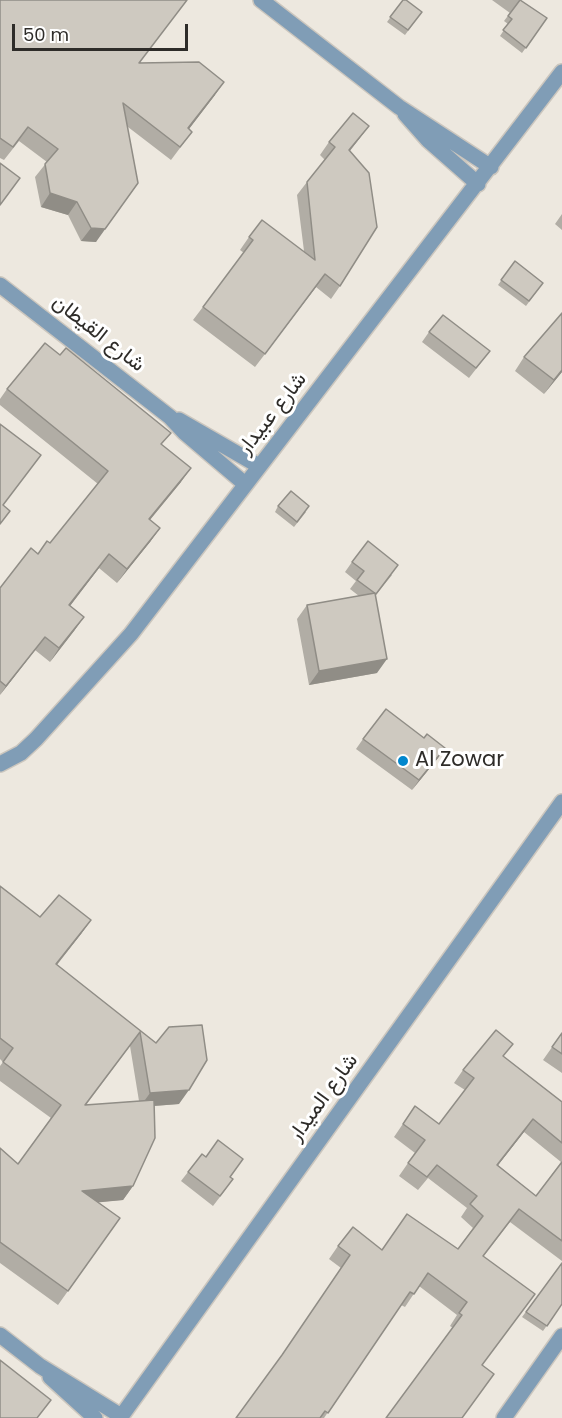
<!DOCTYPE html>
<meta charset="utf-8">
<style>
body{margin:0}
#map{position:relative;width:562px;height:1418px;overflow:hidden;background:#ede8df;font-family:Poppins,sans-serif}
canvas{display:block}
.scale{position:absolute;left:12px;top:24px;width:176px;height:27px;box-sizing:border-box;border:3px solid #2e2c29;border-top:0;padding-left:8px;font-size:18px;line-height:21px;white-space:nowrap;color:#2e2c29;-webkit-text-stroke:4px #fff;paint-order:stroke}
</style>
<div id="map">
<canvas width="562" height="1418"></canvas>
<div class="scale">50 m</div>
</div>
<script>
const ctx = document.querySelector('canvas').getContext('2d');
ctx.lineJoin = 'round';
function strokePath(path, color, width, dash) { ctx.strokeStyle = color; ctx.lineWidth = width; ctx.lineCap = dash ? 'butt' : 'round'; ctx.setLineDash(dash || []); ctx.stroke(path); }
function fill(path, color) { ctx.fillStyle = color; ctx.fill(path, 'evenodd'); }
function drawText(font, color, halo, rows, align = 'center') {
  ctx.font = font + ' Poppins,Vazirmatn,sans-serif'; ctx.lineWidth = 6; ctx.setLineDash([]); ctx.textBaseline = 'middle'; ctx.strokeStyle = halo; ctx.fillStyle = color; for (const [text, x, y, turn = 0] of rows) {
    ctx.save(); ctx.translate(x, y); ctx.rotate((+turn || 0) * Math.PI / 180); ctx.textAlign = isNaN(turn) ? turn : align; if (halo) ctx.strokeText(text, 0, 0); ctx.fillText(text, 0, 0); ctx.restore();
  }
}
const minor = new Path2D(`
 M261,0L399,107L491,167
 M405,114L428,140L478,184
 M0,285L170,417L185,433L245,484
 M179,420L259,466
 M0,764L21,753L36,739L131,634L562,72
 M0,1335L40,1366L121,1416
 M50,1377L95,1418
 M120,1418L562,802
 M504,1418L562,1336`);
const wall = new Path2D(`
 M0,0L140,63L215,95L189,129L192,132L171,160L128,127L96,242L81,241L68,215L41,207L35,177L47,162L19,141L4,160L0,158Z
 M403,0L422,12L405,35L387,22Z
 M492,0H520L547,18L522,53L500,36L508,24L504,21L510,13Z
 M369,126L350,151L340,286L331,299L316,287L255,367L193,320L244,253L240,250L249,237L304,251L297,195L307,182L325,160L320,155L329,142Z
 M562,214V230L555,224Z
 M515,261L543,283L526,306L498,285Z
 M562,313V372L544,394L515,371L524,357Z
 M429,332L490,351L469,378L422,342Z
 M7,389L162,445L181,482L150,520L160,528L150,542L117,583L99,568L70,606L84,617L74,631L50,662L35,650L0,695V588L50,543L98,484L0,405V399Z
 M278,506L306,512L294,527L275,512Z
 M352,562L392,575L375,596L377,673L309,685L297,619L307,605L359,596L350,589L356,581L345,572Z
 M363,739L438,758L412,790L356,749Z
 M0,886L40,917L91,920L81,934L57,965L156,1043L179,1104L154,1106L133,1186L123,1200L98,1202L120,1218L58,1305L0,1263V1148L18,1164L51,1118L0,1081V1066L3,1062L0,1059ZM130,1046L139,1101L86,1105Z
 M562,1033V1073L543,1060Z
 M504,1057L562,1102V1261L510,1222L483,1257L535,1294L453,1328L450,1326L457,1315L419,1286L405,1307L401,1305L324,1418H236L279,1360L341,1268L329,1259L338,1246L382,1250L458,1249L473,1228L461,1217L467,1208L428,1178L418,1190L399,1176L415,1153L394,1137L415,1106L439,1124L465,1090L454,1083L463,1070ZM524,1132L561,1162L536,1196L498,1165Z
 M188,1172L230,1177L226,1189L213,1206L181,1181Z
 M562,1263V1304L543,1331L522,1317Z`);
const shadedWall = new Path2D(`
 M224,82L215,95L179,142L188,128Z
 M369,126L359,139L339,164L349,150Z
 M138,183L96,242L81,241L91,228Z
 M50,193L77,202L68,215L41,207Z
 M325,274L316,287L255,367L265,354Z
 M562,370V372L544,394L554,380Z
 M191,468L181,482L139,533L149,519Z
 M160,528L150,542L117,583L127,569Z
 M109,554L99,568L60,619L69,605Z
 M84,617L74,631L50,662L59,648Z
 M45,637L35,650L0,695L6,686Z
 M387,659L377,673L309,685L319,671Z
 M445,748L438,758L412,790L419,780Z
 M91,920L81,934L46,978L56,964Z
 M189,1090L179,1104L140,1107L150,1093Z
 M533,1119L524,1132L488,1178L497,1165Z
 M133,1186L123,1200L72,1205L82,1191Z`);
const building = new Path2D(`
 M0,0H187L139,63L199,62L224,82L188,128L192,132L180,147L123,103L138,183L105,229L91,228L77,202L50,193L45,164L58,149L28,127L13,147L0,138Z
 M403,0H406L422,12L408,30L390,17Z
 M520,0L547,18L526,48L503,30L512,19L508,16Z
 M353,113L369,126L349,150L369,173L377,227L340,286L325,274L265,354L203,307L253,240L249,237L262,220L315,260L307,182L335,147L329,142Z
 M0,163L20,178L0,205Z
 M515,261L543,283L529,301L501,280Z
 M562,313V370L554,380L524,357Z
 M443,315L490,351L476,368L429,332Z
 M45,343L60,355L66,348L171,433L161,444L191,468L149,519L160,528L127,569L109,554L69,605L84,617L75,628L59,648L45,637L6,686L0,681V588L31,548L38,554L47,541L50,543L108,471L7,389Z
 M0,424L41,455L3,505L10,511L0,524Z
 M291,491L309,506L297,522L278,506Z
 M368,541L398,565L376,594L357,580L364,571L352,562Z
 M375,593L387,659L319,671L307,605Z
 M386,709L424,738L427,734L445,748L419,780L363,739Z
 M0,886L40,917L59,895L91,920L56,964L156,1043L169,1027L202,1025L207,1060L189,1090L150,1093L140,1032L85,1105L154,1100L155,1138L133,1186L82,1191L120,1218L68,1291L0,1242V1148L18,1164L61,1105L3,1062L13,1048L0,1038Z
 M496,1030L513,1044L503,1056L562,1102V1143L533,1119L497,1165L536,1196L562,1162V1241L519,1209L483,1256L535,1294L482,1365L494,1374L462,1418H386L462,1315L459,1313L467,1302L428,1273L414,1294L410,1292L328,1413L325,1411L320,1418H236L282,1355L350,1255L338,1246L353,1227L382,1250L407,1214L458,1249L483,1216L470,1204L477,1196L437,1165L427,1177L408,1163L425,1140L403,1124L415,1106L439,1124L474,1078L463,1070Z
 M562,1033V1054L552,1047Z
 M218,1140L243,1159L230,1177L233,1179L220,1196L188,1172L202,1154L206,1157Z
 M562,1263V1304L547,1326L526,1312Z
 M0,1360L51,1400L37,1418H0Z`);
const markers = [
 [403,761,6,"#0086cd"]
];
const streetNames = [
 ["شارع القيطان",98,334,38],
 ["شارع عبيدار",273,414,-52],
 ["شارع الميدار",324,1098,-54]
];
const poiNames = [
 ["Al Zowar",415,761]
];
strokePath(minor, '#cbc6be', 18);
strokePath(minor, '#809db6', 15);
fill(wall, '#b1ada5');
fill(shadedWall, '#908d86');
fill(building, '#cec9c0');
strokePath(building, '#908d86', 1.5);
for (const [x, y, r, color] of markers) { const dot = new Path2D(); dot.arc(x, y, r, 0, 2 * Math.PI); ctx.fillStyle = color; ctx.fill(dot); strokePath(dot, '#fff', 2); }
drawText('21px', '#2e2c29', '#fff', streetNames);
drawText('21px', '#2e2c29', '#fff', poiNames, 'left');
</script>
